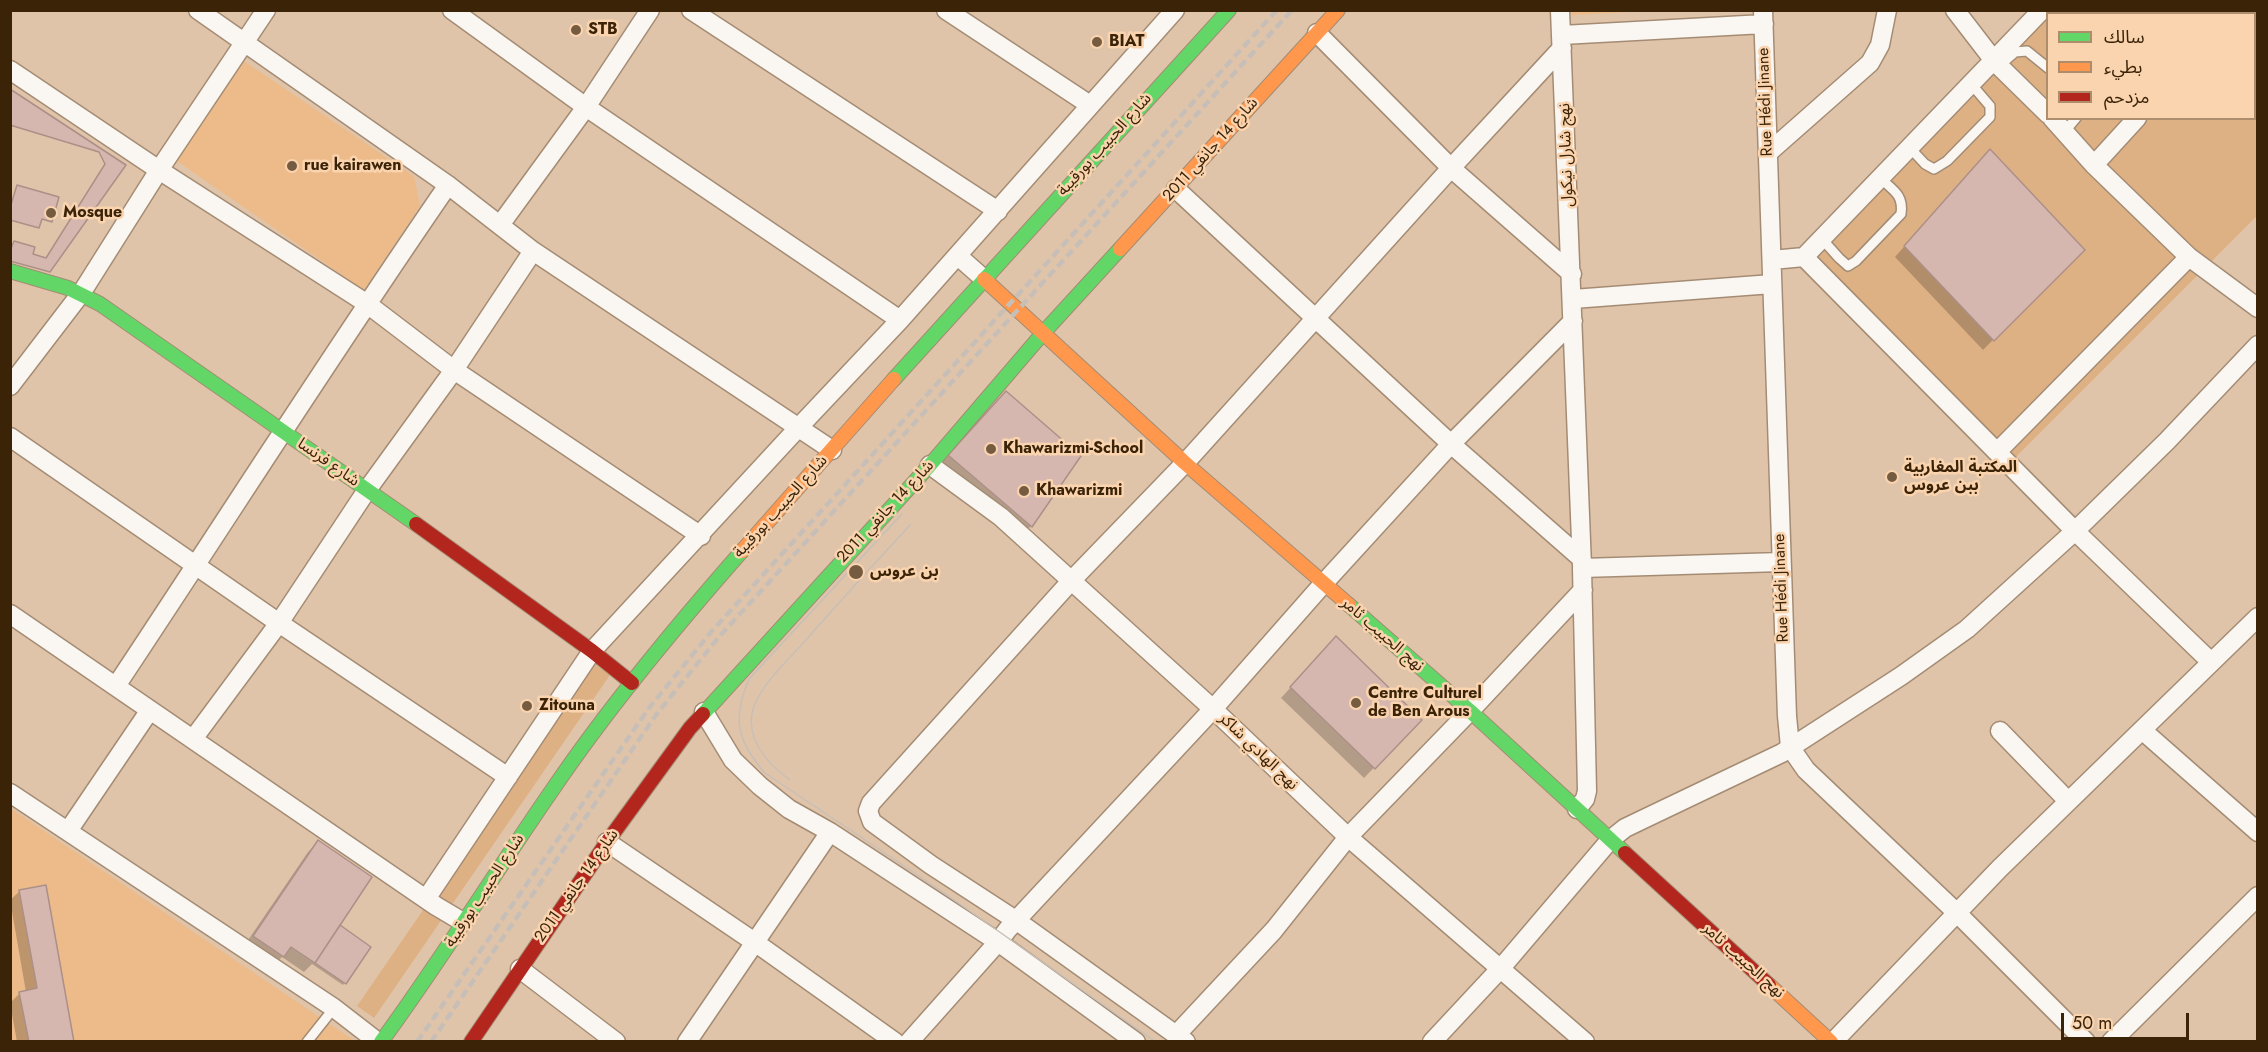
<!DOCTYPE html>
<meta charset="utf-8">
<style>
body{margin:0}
#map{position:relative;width:2268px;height:1052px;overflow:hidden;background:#e0c4a9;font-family:Jost,"Noto Sans Arabic",sans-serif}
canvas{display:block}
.frame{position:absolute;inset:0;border:12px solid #3b2308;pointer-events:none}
.legend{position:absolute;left:2046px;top:12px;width:210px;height:108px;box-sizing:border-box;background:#fad4af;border:2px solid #ae8d6c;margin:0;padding:8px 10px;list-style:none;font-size:18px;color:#3b2308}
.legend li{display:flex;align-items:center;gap:12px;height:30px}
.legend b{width:30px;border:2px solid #ae8d6c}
.scale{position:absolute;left:2061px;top:1013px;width:128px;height:27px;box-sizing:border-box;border:3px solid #3b2308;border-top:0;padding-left:8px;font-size:18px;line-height:21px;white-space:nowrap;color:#3b2308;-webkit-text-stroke:4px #fad4af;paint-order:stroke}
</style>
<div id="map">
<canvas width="2268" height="1052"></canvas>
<div class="frame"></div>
<ul class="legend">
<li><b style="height:8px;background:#63d668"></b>سالك</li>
<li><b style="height:8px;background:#ff974d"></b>بطيء</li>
<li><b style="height:8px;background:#b3261e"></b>مزدحم</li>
</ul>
<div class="scale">50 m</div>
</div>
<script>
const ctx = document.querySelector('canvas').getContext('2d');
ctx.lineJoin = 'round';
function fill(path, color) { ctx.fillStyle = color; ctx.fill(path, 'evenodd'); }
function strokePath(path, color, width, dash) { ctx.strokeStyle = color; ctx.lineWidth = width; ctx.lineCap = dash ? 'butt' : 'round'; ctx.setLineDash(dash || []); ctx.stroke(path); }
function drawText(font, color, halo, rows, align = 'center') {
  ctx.font = font + ' Jost,"Noto Sans Arabic",sans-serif'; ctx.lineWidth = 5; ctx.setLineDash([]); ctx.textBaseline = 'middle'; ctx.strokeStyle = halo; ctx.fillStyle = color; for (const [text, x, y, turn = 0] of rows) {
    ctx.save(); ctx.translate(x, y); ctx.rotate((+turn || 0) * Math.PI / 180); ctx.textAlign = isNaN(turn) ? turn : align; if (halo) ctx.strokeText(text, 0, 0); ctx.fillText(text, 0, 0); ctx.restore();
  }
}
const built = new Path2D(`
 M1571,11V10L1654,11L1572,15Z
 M238,57L414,176L420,206L364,290L171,157Z
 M10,808L352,1039L350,1042L11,1041Z`);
const green = new Path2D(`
 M2042,11H2257V216L2011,462L1806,253ZM2048,14H2254V118H2048Z
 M593,663L610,675L374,1018L357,1006Z`);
const shadow = new Path2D(`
 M1980,161L2082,250L1983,350L1895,257Z
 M996,403L1031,526L1021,536L939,466Z
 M1326,648L1420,720L1364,778L1281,698Z
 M318,842L338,926L369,947L343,985L312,964L304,972L282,957L273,966L244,946L308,852Z
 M20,891L72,1042H17L10,1003L20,993L26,992L10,900Z`);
const building = new Path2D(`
 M10,89L126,165L50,272L10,261Z
 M10,125L99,152L105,164L46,258L33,254L35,247L14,241L10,251V220L39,228L42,219L52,222L59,197L17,185L10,208Z
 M1990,149L2085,250L1994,341L1904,246Z
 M1006,391L1081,456L1032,527L948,455Z
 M1336,636L1422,720L1375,769L1290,687Z
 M318,840L372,877L315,963L291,947L284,957L253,936Z
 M46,885L74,1042H29L19,992L37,988L19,890Z
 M340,925L371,947L346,984L315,963Z`);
const lane = new Path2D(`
 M1999,66L2015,52L2027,51L2048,68
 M2065,131L2076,118
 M1910,148L1925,164L1934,169L1947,161L1990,117V106L1972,85
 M1822,239L1839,258L1848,266L1856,261L1901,214C1904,195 1893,190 1880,178
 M307,1042L334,1008`);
const street = new Path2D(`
 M198,10L448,185L533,251L832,450
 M452,10L586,107L900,320
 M691,10L998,211
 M946,10L1090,105
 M1560,10L1582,566
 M1763,10L1787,716L1790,747L1806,770L1956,912L2086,1042
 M1955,10L1995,62L2048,114
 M2236,14L2239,10
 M1317,33L1451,168L1572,274
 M1562,35L1764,24
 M10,70L159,170L366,303L454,370L701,536
 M2052,118L2094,165L2189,257L2258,308
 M1768,153L1870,63L1880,45L1887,10
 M2094,165L2137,118
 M1176,189L1451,444L1573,321
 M500,225L586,107L650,10
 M958,256L984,279
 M1804,257L2042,10
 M1772,260L1804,257L2075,531L2211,662
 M1573,299L1772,284
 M10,386L82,292L159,170L266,10
 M10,437L279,623L508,777
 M1998,451L2189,257
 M930,465L1001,517L1213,709L1348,837L1585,1042
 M10,614L436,906L463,922
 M116,686C227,519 334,350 448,185
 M704,712L733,760L760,786L789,809L830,832L998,942L1136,1042
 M2142,730L2258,832
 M2000,731L2068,801
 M193,739L279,623L367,490L454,370L533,251
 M10,793L334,1008L378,1042
 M1577,809L1585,799L1587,791L1582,568L1781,562
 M68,831L150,710
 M607,842L756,943L895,1042
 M426,899L592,651L798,428L900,320L1175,10
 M520,969L616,1042
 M1177,1034L1274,930L1348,837L1470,711L1583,590
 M687,1042L830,832
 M909,1042L998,942L1008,929L1213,709L1323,584L1451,444L1582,559
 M1186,1042L1017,921L931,865L872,822L868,811L871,803L1071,581L1185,463L1451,168L1562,48
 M1432,1042L1501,968L1610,840L1625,828L1650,816L1782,753L1901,676L1967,629L2075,531L2167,441L2258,345
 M1833,1042L2000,868L2258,617
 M2111,1042L2258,896`);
const fast = new Path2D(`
 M10,271L68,288L100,304L416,524
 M894,379L1229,10
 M1349,605L1470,711L1625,853
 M703,714L930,465L1044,332L1120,249
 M381,1042C442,959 496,871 555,786C611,704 676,626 742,551`);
const slow = new Path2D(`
 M1120,249L1338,10
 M984,279L1185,463L1349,605
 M742,551L894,379
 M1769,985L1831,1042`);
const jam = new Path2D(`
 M416,524L592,651L632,683
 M1625,853L1769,985
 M471,1042L607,842L690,728L703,714`);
const tram = new Path2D(`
 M902,514L749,679C732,719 737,741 765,773L937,888L1156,1042
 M790,780C768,764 747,742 752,713C757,688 789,659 806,640C840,601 875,563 910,525`);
const rail = new Path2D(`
 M417,1042L649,708L711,632L1277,10
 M431,1042L656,715L718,638L1292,10`);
const markers = [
 [576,30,6,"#755b40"],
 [1097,42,6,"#755b40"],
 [292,166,6,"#755b40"],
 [51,213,6,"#755b40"],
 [991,449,6,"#755b40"],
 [1892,477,6,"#755b40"],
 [1024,491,6,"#755b40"],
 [856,572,8,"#755b40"],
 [1356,703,6,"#755b40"],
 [527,706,6,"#755b40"]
];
const poiNames = [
 ["STB",588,30],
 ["BIAT",1109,42],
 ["rue kairawen",304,166],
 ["Mosque",63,213],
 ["Khawarizmi-School",1003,449],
 ["المكتبة المغاربية",1904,468],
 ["ببن عروس",1904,486],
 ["Khawarizmi",1036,491],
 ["بن عروس",870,572],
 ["Centre Culturel",1368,694],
 ["de Ben Arous",1368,712],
 ["Zitouna",539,706]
];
const streetNames = [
 ["Rue Hédi Jinane",1766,102,-92],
 ["شارع الحبيب بورقيبة",1105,145,-48],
 ["شارع 14 جانفي 2011",1211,150,-48],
 ["نهج شارل نيكول",1567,155,-92],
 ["شارع فرنسا",328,463,35],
 ["شارع الحبيب بورقيبة",781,507,-48],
 ["شارع 14 جانفي 2011",886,512,-47],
 ["Rue Hédi Jinane",1782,588,-92],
 ["نهج الحبيب ثامر",1382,635,41],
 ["نهج الهادي شاكر",1258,752,44],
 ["شارع 14 جانفي 2011",577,886,-55],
 ["شارع الحبيب بورقيبة",485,891,-57],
 ["نهج الحبيب ثامر",1743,961,42]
];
fill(built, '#edbb89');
fill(green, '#deb185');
fill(shadow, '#0003');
fill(building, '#d6b7af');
strokePath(building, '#ac9088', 1.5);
strokePath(lane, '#a48c74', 12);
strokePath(street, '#a48c74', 21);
strokePath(fast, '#a48c74', 16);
strokePath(slow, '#a48c74', 16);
strokePath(jam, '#a48c74', 16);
strokePath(lane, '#faf6f2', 9);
strokePath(street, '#faf6f2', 18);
strokePath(fast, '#63d668', 14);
strokePath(slow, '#ff974d', 14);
strokePath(jam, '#b3261e', 14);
strokePath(tram, '#c7bfb7', 1.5);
strokePath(rail, '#c7bfb7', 4.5, [9, 4.5]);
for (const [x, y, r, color] of markers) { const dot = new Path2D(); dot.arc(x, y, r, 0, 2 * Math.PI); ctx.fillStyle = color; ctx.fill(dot); strokePath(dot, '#fad4af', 2); }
drawText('bold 16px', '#3b2308', '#fad4af', poiNames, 'left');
drawText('16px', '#3b2308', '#fad4af', streetNames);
</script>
